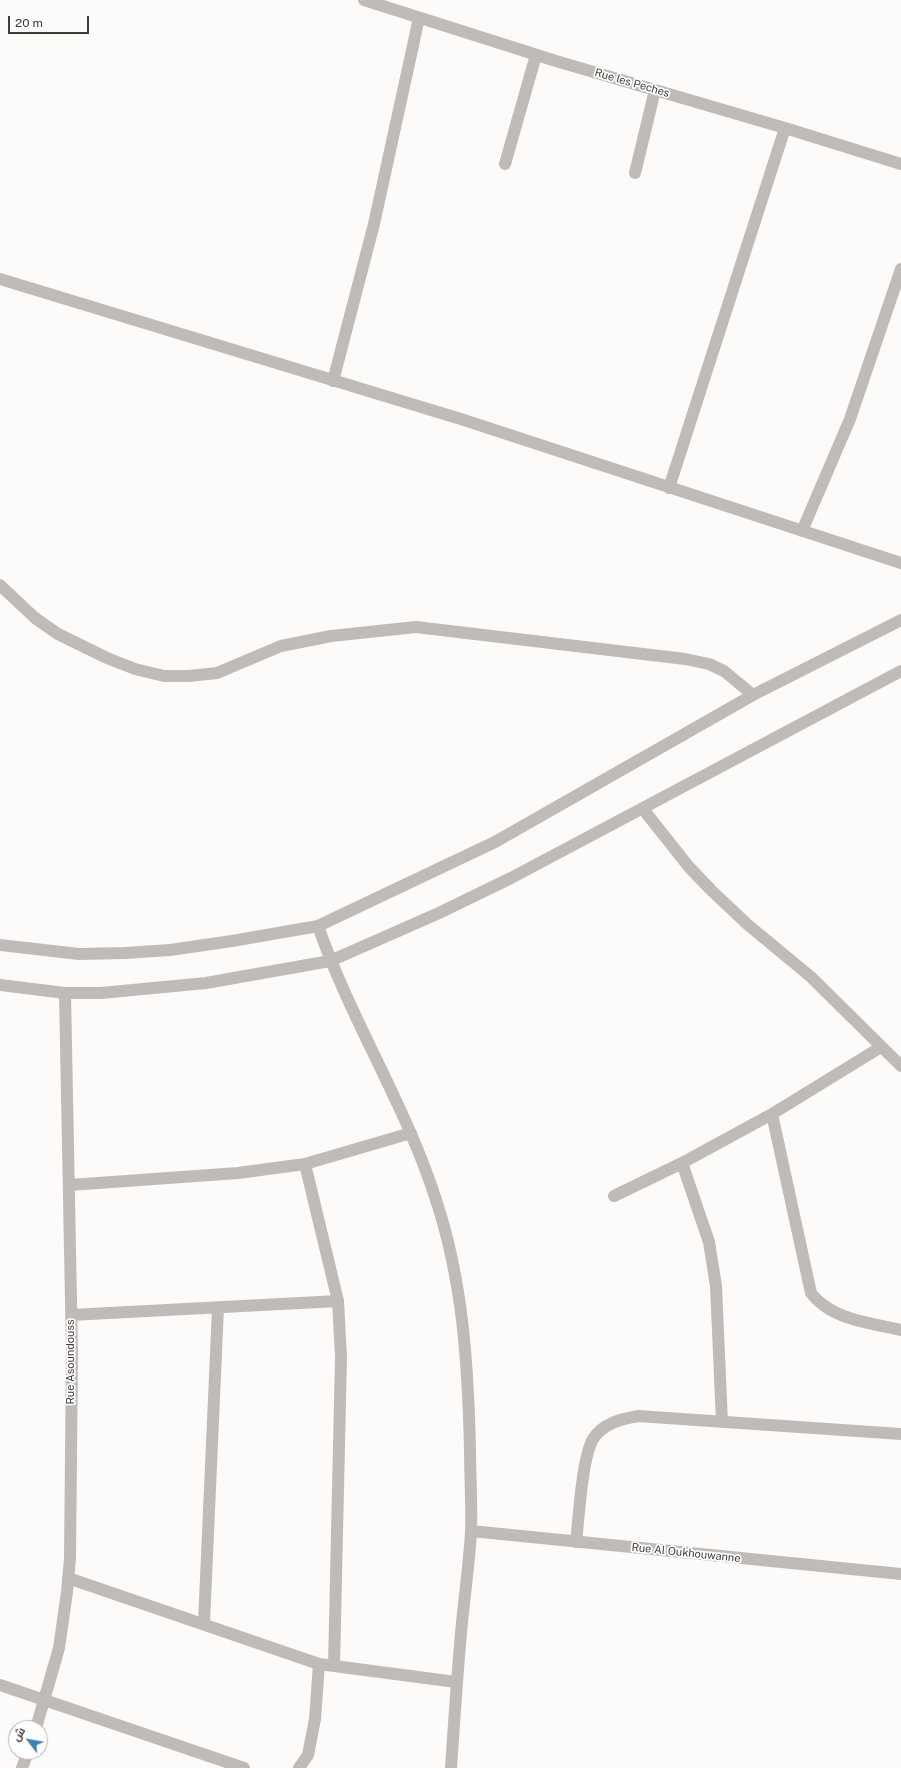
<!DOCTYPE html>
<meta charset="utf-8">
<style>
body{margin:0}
#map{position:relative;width:901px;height:1768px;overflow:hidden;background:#fdfbf9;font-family:"Public Sans",Cairo,sans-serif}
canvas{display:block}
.north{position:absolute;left:8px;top:1720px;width:40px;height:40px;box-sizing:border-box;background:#fff;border:1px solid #b2b1af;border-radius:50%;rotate:301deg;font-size:11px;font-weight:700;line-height:16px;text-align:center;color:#3f3b37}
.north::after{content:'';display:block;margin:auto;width:14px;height:18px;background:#3783b6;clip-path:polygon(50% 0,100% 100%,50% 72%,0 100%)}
.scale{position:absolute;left:8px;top:16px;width:81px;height:18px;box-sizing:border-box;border:2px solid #3f3b37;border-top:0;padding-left:5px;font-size:12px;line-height:14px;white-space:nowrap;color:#3f3b37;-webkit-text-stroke:3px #fff;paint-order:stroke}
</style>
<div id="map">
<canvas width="901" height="1768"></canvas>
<div class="north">ش</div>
<div class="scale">20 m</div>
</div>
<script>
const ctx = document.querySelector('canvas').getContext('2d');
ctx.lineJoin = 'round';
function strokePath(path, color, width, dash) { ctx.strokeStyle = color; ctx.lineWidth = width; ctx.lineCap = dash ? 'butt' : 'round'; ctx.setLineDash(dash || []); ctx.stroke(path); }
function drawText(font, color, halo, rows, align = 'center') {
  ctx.font = font + ' "Public Sans",sans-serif'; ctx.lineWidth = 3.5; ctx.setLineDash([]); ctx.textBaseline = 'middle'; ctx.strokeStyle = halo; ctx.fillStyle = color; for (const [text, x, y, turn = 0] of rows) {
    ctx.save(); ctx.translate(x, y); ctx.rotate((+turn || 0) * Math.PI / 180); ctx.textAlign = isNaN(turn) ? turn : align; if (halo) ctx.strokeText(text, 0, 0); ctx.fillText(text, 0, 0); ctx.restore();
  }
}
const minor = new Path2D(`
 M364,0L556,61L785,128L901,164
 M505,164L536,55
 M635,173L655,90
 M0,279L464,420L901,563
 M333,381L374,224L419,18
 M669,488L785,128
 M802,531L850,419L901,269
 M0,585L35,618L58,634L107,658L135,669L164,676H189L217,673L281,646L331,636L416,627L685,659L709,664L724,671L753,695
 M643,809L689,867L711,890L747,924L811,977L901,1066
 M318,926C351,1021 407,1107 437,1203C463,1283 468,1365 470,1449C470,1477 472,1505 471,1532C469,1566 464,1599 461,1633C457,1678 454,1723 451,1768
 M0,945L79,954L125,953L170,950L232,941L318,926L495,842L753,695L901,620
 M0,985L65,993H101L206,983L330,961L439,913L511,878L901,671
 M772,1114L811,1293C814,1297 818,1301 822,1304C843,1321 876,1324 901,1330
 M682,1163L709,1242L716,1286L722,1422
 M305,1164L338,1301L341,1357L334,1666
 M70,1185L238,1173L305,1164L411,1133
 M614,1196L682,1163L772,1114L881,1047
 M71,1315L338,1301
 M471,1531L901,1574
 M576,1542C579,1517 582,1458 593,1439C603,1423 622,1419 638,1416L901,1434
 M68,1578L319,1664L456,1682
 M204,1623L218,1308
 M0,1685L244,1768
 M36,1728L59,1648L67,1592L70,1558L72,1352L65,993
 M22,1768L28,1752
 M299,1768L308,1755L315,1719L319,1664`);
const streetNames = [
 ["Rue les Peches",632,83,16],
 ["Rue Asoundouss",71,1362,-90],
 ["Rue Al Oukhouwanne",686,1553,6]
];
strokePath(minor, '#c0bbb6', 12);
drawText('11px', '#3f3b37', '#fff', streetNames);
</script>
